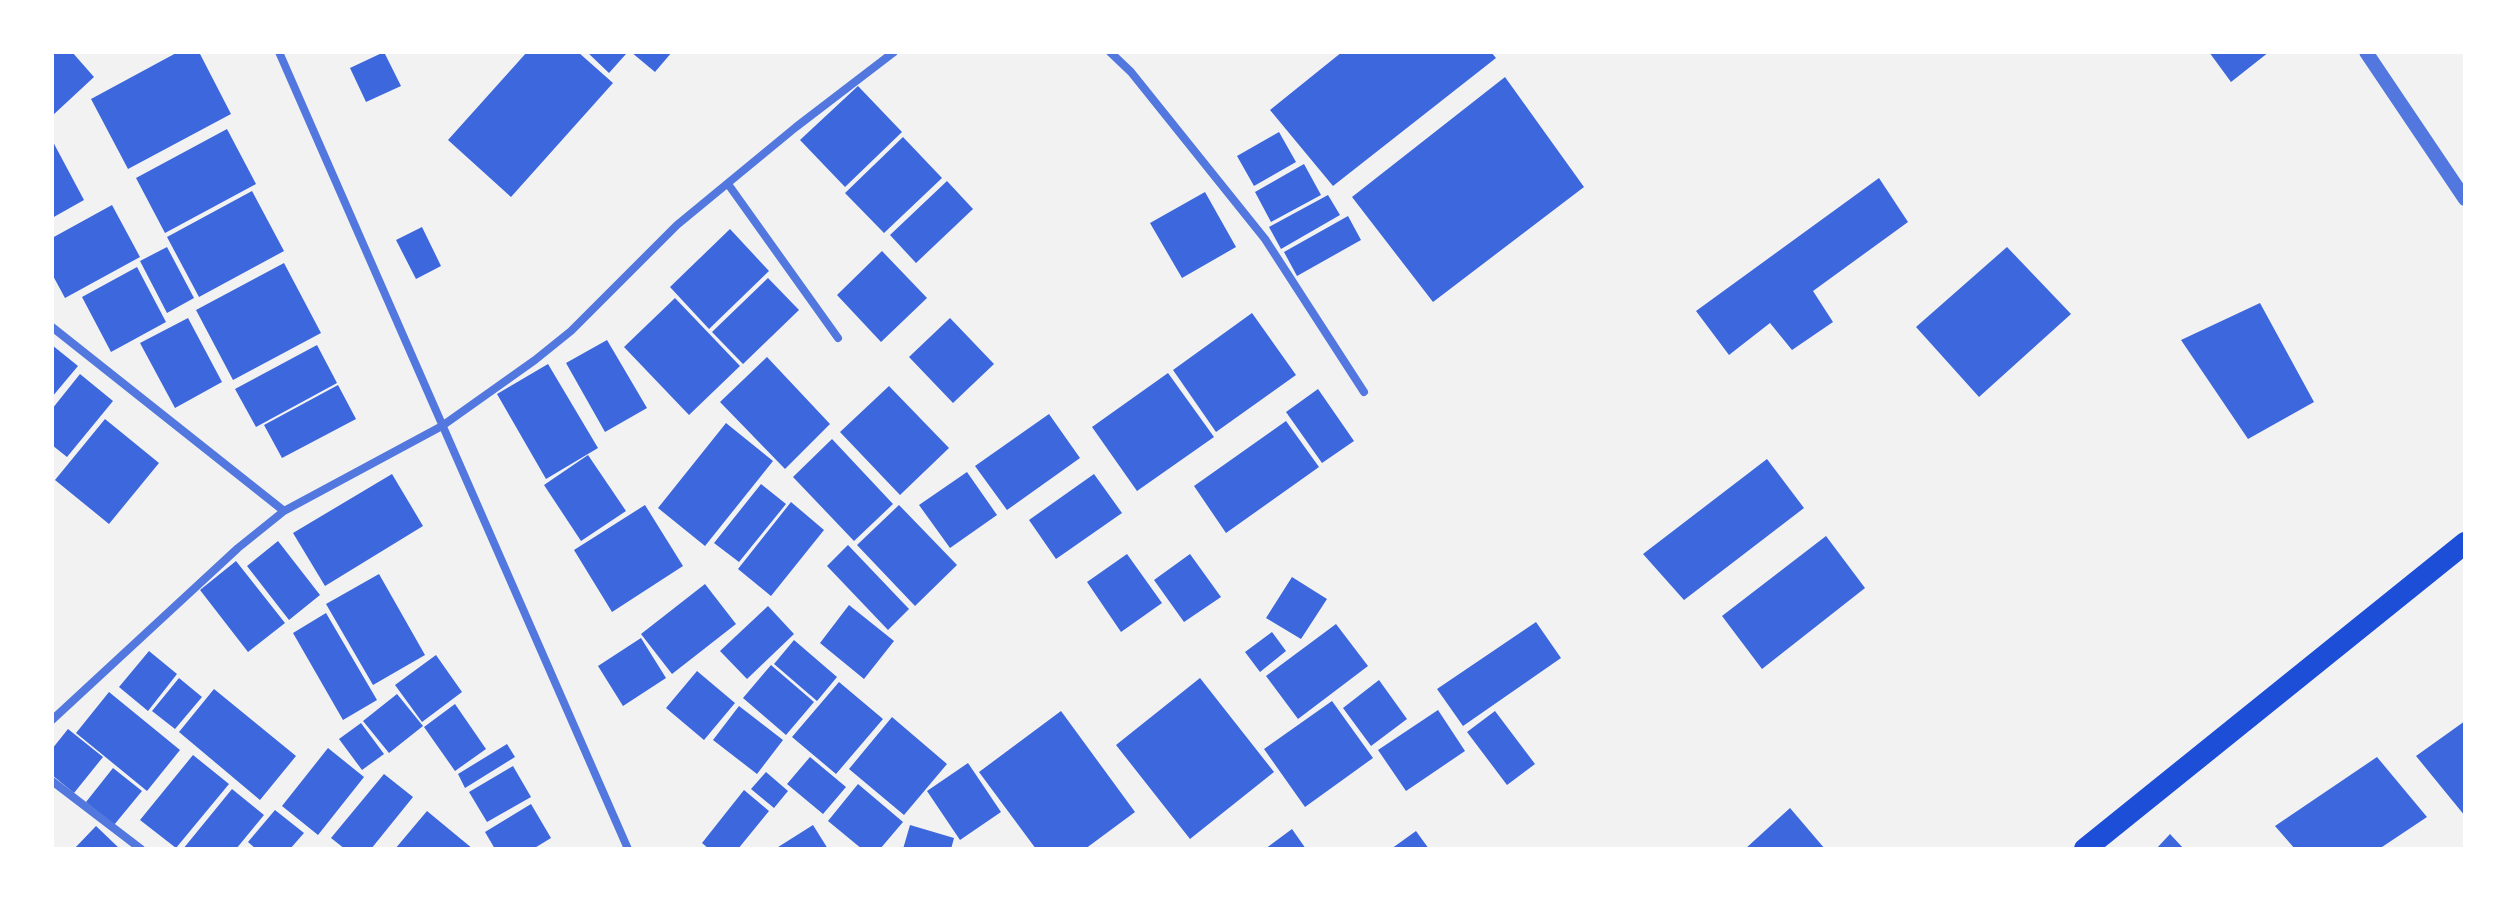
<!DOCTYPE html>
<style>
body{margin:0}
#map{position:relative;width:2517px;height:901px;overflow:hidden;background:#f2f2f2;font-family:Commissioner,sans-serif}
canvas{display:block}
.frame{position:absolute;inset:0;border:54px solid #fff;pointer-events:none}
</style>
<div id="map">
<canvas width="2517" height="901"></canvas>
<div class="frame"></div>
</div>
<script>
const ctx = document.querySelector('canvas').getContext('2d');
ctx.lineJoin = 'round';
function fill(path, color) { ctx.fillStyle = color; ctx.fill(path, 'evenodd'); }
function strokePath(path, color, width, dash) { ctx.strokeStyle = color; ctx.lineWidth = width; ctx.lineCap = dash ? 'butt' : 'round'; ctx.setLineDash(dash || []); ctx.stroke(path); }
const building = new Path2D(`
 M52,52H72L94,77L52,116Z
 M178,52H199L231,114L128,169L91,99Z
 M384,52L401,86L366,102L350,68Z
 M527,52H578L613,83L511,197L448,140Z
 M587,52H624L626,54L609,73Z
 M631,52H672L655,72Z
 M1342,52H1491L1496,58L1333,186L1270,110Z
 M2209,52H2269L2231,82Z
 M1505,77L1584,187L1433,302L1352,197Z
 M858,86L902,132L845,187L800,140Z
 M227,129L256,184L165,233L136,178Z
 M1279,132L1296,162L1254,186L1237,156Z
 M903,137L942,178L884,233L845,193Z
 M52,140L84,200L52,218Z
 M1304,164L1321,195L1271,222L1255,192Z
 M1879,178L1908,222L1813,291L1833,322L1792,350L1770,323L1729,355L1696,311Z
 M947,181L973,209L916,263L890,235Z
 M252,191L284,251L199,297L167,237Z
 M1205,192L1236,247L1182,278L1150,223Z
 M1328,195L1340,215L1281,249L1269,227Z
 M112,205L140,257L65,298L52,274V238Z
 M1348,216L1361,240L1297,276L1284,252Z
 M422,227L441,266L416,279L396,240Z
 M730,229L769,271L709,329L670,287Z
 M167,247L194,298L167,313L140,261Z
 M2007,247L2071,314L1979,397L1916,327Z
 M882,251L927,298L881,342L837,295Z
 M284,263L321,333L233,380L196,310Z
 M137,267L166,322L111,352L82,297Z
 M768,278L799,310L743,364L712,332Z
 M675,298L740,366L689,415L624,347Z
 M2260,303L2314,402L2248,439L2181,340Z
 M1252,313L1296,375L1216,432L1173,370Z
 M188,318L222,382L175,408L140,343Z
 M950,318L994,364L953,403L909,357Z
 M607,340L647,408L605,432L566,363Z
 M52,345L78,366L52,397Z
 M317,345L337,383L256,427L235,389Z
 M767,357L830,424L785,469L720,402Z
 M548,364L598,448L546,479L497,394Z
 M1168,373L1214,437L1137,491L1092,427Z
 M80,374L113,401L67,457L52,445V409Z
 M338,385L356,419L282,458L264,425Z
 M889,386L949,448L900,495L840,432Z
 M1318,389L1354,441L1322,463L1286,412Z
 M1049,414L1080,458L1007,510L975,466Z
 M105,419L159,463L109,524L55,480Z
 M1286,421L1319,467L1226,533L1194,486Z
 M726,423L773,461L705,546L658,508Z
 M832,439L893,504L854,541L793,477Z
 M588,455L626,511L581,541L544,485Z
 M1767,459L1804,508L1684,600L1643,554Z
 M967,472L997,515L950,548L919,505Z
 M392,474L423,526L325,586L293,533Z
 M1094,474L1122,513L1056,559L1029,520Z
 M761,484L786,504L739,562L714,543Z
 M791,502L824,530L771,596L738,569Z
 M645,505L683,566L612,612L574,550Z
 M899,505L957,565L915,606L857,545Z
 M1826,536L1865,588L1762,669L1722,616Z
 M278,541L320,595L289,620L247,566Z
 M848,545L909,609L888,630L827,566Z
 M1127,554L1162,603L1121,632L1087,582Z
 M1190,554L1221,597L1184,622L1154,580Z
 M236,561L285,623L248,652L200,590Z
 M379,574L425,655L373,685L326,604Z
 M1292,577L1327,599L1301,639L1266,618Z
 M705,584L736,624L672,674L641,634Z
 M849,605L894,641L864,679L820,643Z
 M768,606L794,634L747,679L720,651Z
 M326,613L377,700L343,720L293,633Z
 M1536,622L1561,658L1463,726L1437,689Z
 M1336,624L1368,666L1298,719L1266,676Z
 M1272,632L1286,651L1260,672L1245,652Z
 M641,638L666,678L623,706L598,666Z
 M794,640L837,677L817,701L774,664Z
 M149,651L177,674L148,711L119,687Z
 M436,655L462,692L422,722L395,685Z
 M771,665L814,702L786,735L743,698Z
 M697,671L735,703L704,740L666,708Z
 M179,678L202,697L175,729L152,711Z
 M1200,678L1274,772L1190,839L1116,745Z
 M1379,680L1407,719L1371,746L1343,708Z
 M839,682L883,719L836,774L792,737Z
 M214,689L296,756L260,800L179,732Z
 M109,692L180,750L147,791L76,733Z
 M397,694L423,726L389,753L363,721Z
 M1332,701L1373,758L1305,807L1264,749Z
 M455,704L486,749L455,771L424,727Z
 M739,706L783,740L757,774L713,740Z
 M1438,710L1465,751L1406,791L1378,750Z
 M1061,711L1135,812L1085,849H1036L979,772Z
 M1495,711L1535,764L1507,785L1467,732Z
 M892,717L947,764L904,815L849,769Z
 M2465,721V816L2416,756Z
 M361,723L384,754L362,770L339,739Z
 M68,729L103,757L74,793L52,775V749Z
 M507,744L515,757L465,788L458,774Z
 M328,748L364,777L318,835L282,806Z
 M193,755L229,784L176,848L140,820Z
 M810,757L846,787L823,814L787,784Z
 M2377,757L2427,817L2379,849H2295L2275,826Z
 M968,763L1001,812L960,840L927,791Z
 M513,766L531,797L487,822L469,792Z
 M113,768L142,791L114,825L86,802Z
 M766,772L788,791L774,808L751,789Z
 M384,774L413,797L371,849H345L331,838Z
 M858,784L903,822L880,849H862L828,821Z
 M232,789L264,815L236,849H183Z
 M744,790L769,811L738,849H709L702,843Z
 M531,804L551,838L533,849H495L485,832Z
 M1790,808L1825,849H1745Z
 M275,810L304,833L290,849H256L248,842Z
 M427,811L473,849H395Z
 M813,825L828,849H775Z
 M910,825L954,838L951,849H903Z
 M96,826L120,849H74Z
 M1292,829L1306,849H1265Z
 M1416,831L1429,849H1391Z
 M2170,834L2184,849H2156Z`);
const minor = new Path2D(`
 M279,52L628,849
 M1110,52L1131,72L1265,239L1364,392
 M728,184L838,338
 M52,327L284,511
 M52,720L238,548L284,511L442,426L535,360L571,331L677,225L796,127L894,52
 M52,781L141,849`);
const tertiary = new Path2D(`
 M2366,52L2465,199`);
const trunk = new Path2D(`
 M2085,849L2465,543`);
fill(building, '#3d67dc');
strokePath(minor, '#5277de', 8);
strokePath(tertiary, '#5277de', 14);
strokePath(trunk, '#1d4ed8', 22);
</script>
